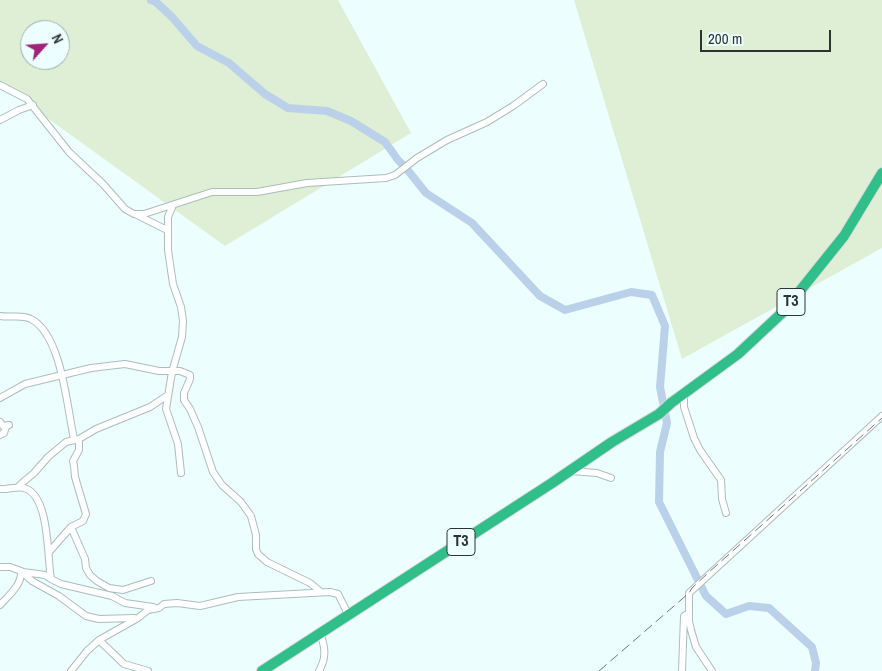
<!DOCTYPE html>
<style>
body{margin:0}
#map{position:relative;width:882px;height:671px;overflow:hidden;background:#ecfffe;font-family:"Archivo Narrow",sans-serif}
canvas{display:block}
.north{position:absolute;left:20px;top:20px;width:50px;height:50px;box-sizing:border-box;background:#ecfffe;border:1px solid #9fadad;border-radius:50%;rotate:64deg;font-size:14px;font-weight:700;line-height:20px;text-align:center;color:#2c3333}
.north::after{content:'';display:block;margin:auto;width:18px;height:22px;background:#9e247c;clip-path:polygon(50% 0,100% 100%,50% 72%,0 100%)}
.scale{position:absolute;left:700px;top:30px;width:131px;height:22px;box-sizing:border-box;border:2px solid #2c3333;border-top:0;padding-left:6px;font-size:15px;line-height:18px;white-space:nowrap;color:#2c3333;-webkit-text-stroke:4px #ecfffe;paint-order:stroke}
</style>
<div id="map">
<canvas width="882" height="671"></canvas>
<div class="north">N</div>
<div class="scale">200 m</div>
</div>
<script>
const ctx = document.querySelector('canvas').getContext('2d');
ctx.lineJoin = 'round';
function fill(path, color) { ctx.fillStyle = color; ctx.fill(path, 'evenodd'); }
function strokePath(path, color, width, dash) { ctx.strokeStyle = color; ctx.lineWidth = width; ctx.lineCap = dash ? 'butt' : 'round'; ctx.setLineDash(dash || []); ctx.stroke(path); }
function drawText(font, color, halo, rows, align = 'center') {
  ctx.font = font + ' "Archivo Narrow",sans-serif'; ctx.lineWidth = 4.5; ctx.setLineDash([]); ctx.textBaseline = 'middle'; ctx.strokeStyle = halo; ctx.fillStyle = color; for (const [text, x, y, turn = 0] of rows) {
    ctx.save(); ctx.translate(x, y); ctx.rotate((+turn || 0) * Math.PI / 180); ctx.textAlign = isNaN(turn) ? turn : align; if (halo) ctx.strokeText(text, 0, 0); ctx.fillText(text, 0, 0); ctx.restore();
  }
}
const green = new Path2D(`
 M0,0H338L411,133L225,246L0,84ZM30,30H60V60H30Z
 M574,0H882V248L682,359Z`);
const river = new Path2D(`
 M151,0L156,2L172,17L197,46L229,63L265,94L288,108L327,111L351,121L385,142L398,160L406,168L426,193L472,223L540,296L565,310L631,292L652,295L665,326L660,387L667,423L660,452L659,502L706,596L726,614L749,606L769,608L812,647L816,663L815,671`);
const minor = new Path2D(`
 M0,85L27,99L69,152L103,184L125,209L134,214H144L212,192H257L307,183L386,178L395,175L417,158L447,140L487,122L513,106L543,84
 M0,120L19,110L33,105
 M173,205L168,217V250L173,284L181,307L183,321L182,337L172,372L166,409L178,444L181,473
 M137,215L167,230
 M0,316C10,318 22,314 31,319C62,335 67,408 74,439
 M684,394V407L694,438L700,450L721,480L722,499L726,513
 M0,398L25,384L91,368L125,364L159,371H180L190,375V379L184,393V400L190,409L198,427L213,472L222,485L241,502L251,516L256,535V549L258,554L267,562L310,583L321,592
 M0,422L3,426L9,425
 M0,435L4,433L6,427
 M571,471L597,473L611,478
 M18,487L22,483L34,473L48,457L66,442L79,439L96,429L150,407L168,395
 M0,489C7,490 17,486 24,488C50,495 47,557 51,579L61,584L112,596L125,603L153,607
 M71,527L85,559L86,568L90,575L97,581L109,588L123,590L151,581
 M49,552L71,527L83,521L86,514L75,477L74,466L73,461L79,450V439
 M0,567H10L21,571L32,581L59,596L86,616L99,619L134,618
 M23,572L45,575L51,579
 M0,605C9,595 22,585 21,571
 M99,640L124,664L148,671
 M71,671L87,651L99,640L138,618L148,610L159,608L164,604L177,603L200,606L238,597L330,592L338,594L348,614
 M319,671C327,657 325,647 320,632
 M682,671L684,616L689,613
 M712,671L696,647L691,630L689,621V593L882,416`);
const highway = new Path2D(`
 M262,671L552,483L612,442L659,414L671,403L738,354L783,312L844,236L882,173`);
const rail = new Path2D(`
 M599,671L689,593L692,588L708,573L882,418`);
const shields = [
 [791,302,28],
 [461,542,28]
];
const shieldNames = [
 ["T3",791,302],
 ["T3",461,542]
];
fill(green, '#dfefd5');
strokePath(river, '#bbd1ea', 8);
strokePath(minor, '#abbdbc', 8);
strokePath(highway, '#d9dada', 12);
strokePath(minor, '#fff', 6);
strokePath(highway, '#30bf8b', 10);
strokePath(rail, '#6d7877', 1, [10, 5]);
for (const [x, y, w] of shields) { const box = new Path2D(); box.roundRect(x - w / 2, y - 13.5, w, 27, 4); ctx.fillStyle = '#ecfffe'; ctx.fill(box); strokePath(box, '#2c3333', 1); }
drawText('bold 16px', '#2c3333', null, shieldNames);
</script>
